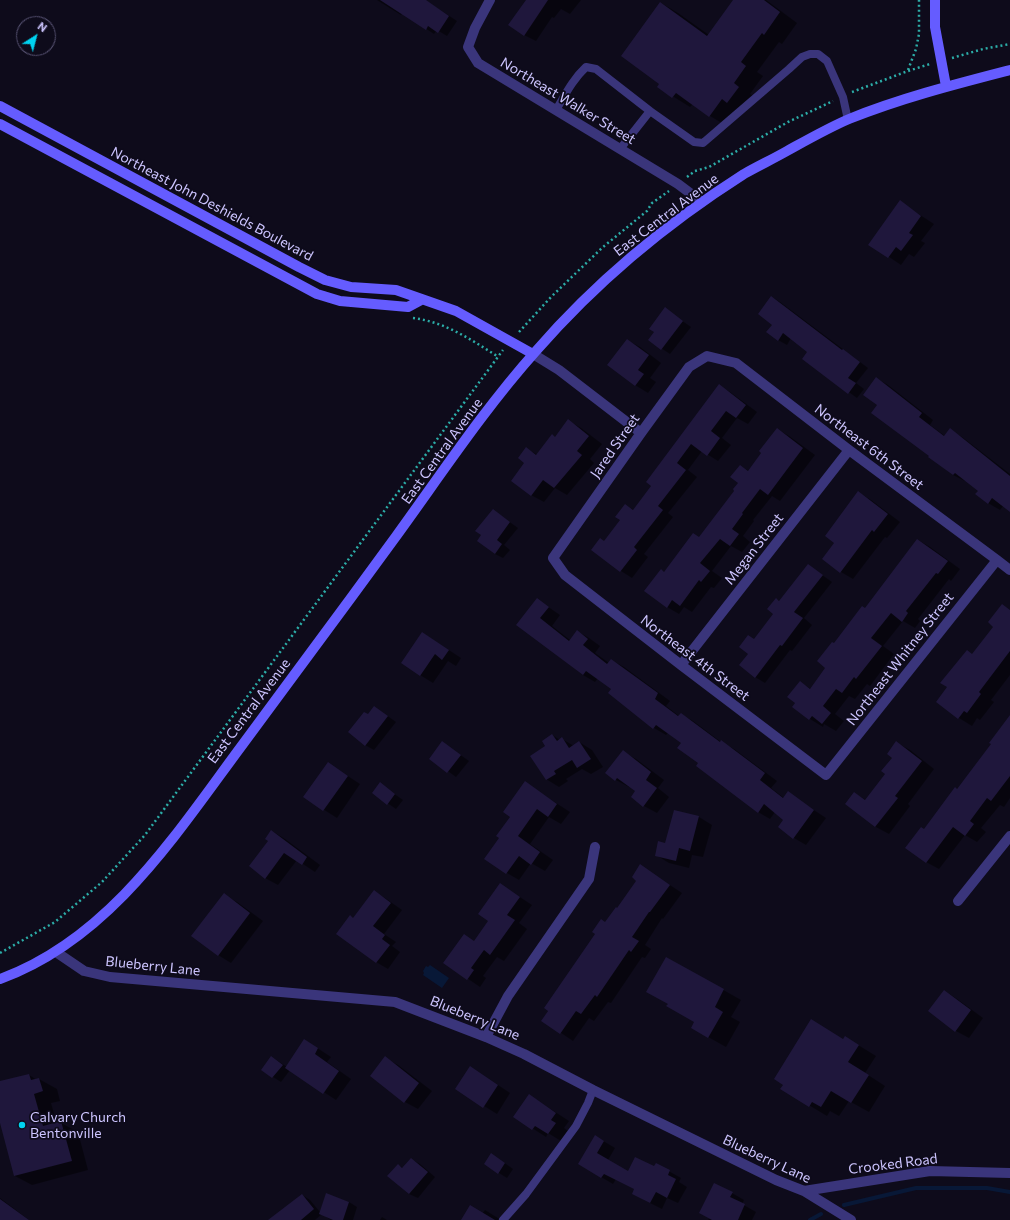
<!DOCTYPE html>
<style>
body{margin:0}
#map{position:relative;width:1010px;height:1220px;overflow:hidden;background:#0e0b1b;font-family:Commissioner,sans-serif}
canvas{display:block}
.north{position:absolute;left:16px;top:16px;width:40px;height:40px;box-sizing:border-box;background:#0e0b1b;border:1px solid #5a5576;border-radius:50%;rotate:36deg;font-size:11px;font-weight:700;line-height:16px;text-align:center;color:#cdc5ff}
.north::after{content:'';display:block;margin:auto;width:14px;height:18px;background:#00d2f0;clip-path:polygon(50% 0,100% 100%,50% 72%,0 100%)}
</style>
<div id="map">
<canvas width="1010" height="1220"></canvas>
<div class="north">N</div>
</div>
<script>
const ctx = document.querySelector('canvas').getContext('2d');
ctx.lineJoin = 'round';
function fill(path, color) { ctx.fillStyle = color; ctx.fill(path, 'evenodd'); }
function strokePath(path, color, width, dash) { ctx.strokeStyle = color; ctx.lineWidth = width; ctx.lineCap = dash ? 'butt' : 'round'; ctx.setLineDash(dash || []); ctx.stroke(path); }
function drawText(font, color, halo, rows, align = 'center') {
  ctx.font = font + ' Commissioner,sans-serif'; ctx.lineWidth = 3.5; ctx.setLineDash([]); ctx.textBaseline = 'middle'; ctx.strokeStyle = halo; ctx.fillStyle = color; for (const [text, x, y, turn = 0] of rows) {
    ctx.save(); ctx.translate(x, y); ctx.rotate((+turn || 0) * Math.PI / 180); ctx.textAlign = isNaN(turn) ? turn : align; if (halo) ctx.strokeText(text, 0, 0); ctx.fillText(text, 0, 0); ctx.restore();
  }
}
const water = new Path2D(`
 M430,965L449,978L442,988L423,975L424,973L423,971L426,966L428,967Z`);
const shadow = new Path2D(`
 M377,0H425L457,21L447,36L437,30L434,34L402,13L401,15Z
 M527,0H581L570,14L561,9L554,18L552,17L536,41L524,35Z
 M734,0H766L797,23L782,44L779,42L757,72L763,76L750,94L755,97L727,126L710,116L693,104L690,107L658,87L660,83L661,3L678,13L709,35Z
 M900,202L934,224L921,241L925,243L914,257L909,254L901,265L870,244Z
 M772,297L780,302L868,368L856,383L864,389L857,398L803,359L809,352L791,338L787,345L778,340Z
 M665,309L691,327L670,354L649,340L655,332Z
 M627,340L640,347L661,363L650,378L656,382L648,393L635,385Z
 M876,378L888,385L933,420L930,425L945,436L950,430L962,437L1010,474V511L1003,506L1000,510L988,503L979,490L966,480L965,481L953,475L930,456L878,405Z
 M719,386L730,392L757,412L748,424L737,418L722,438L731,445L718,461L702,451L688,470L697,477L668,513L673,517L644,554L648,557L632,578L621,571L592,549L605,542L622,520L625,505L634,510L653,486Z
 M569,421L581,428L602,444L590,459L594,463L567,495L555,488L544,502L531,495L526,463L527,449L538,455L556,438Z
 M777,429L789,436L815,455L780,501L772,496L753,520L754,521L743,536L750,542L742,552L731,546L712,571L722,578L714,588L711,587L692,612L684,607L679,614L667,607L664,572L700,538L736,490L739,483L740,466L749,471Z
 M858,492L871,500L900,522L887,538L885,537L853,579L841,572L836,543Z
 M493,510L518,528L504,545L510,550L503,558L495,554L482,535Z
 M918,540L930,547L960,569L951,581L949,579L918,619L920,621L915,628L903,621L883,646L894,654L870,686L867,684L855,699L849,696L835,714L844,721L836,731L824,724L823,727L810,719L793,706L796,702L800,682L811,689L827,668L834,644L866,609Z
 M808,565L832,582L804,618L812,625L792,651L790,650L765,683L755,677L749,654L755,640L775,614L776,599L780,601Z
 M538,600L560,615L552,626L570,640L577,631L589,638L600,646L595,653L609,663L611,660L624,667L670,701L666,706L679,716L681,714L693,721L721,742L734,749L777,781L771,788L784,798L788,793L826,818L806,845L794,838L785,820L775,812L770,819L758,812L699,763L682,743L668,733L666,735L654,728L609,693L612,689L598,678L595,682L583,675L518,625Z
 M1002,605L1010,610V675L991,700L994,702L980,720L977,718L972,726L959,718L937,702L995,626Z
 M423,633L461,658L456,666L448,661L433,683L420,675Z
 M375,707L396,722L374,750L365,745L368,715Z
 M1010,716V798L1004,807L1000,805L981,828L986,832L977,842L965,835L939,869L926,862L924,830L993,744Z
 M552,735L560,740L562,739L574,746L579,742L592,750L603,767L591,774L582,769L566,779L568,781L559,787L546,779L547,747Z
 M442,742L469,761L456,777L430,758Z
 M897,743L910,750L934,769L908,804L910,806L889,834L876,827L846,804L854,793L866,800L886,774L893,757Z
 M623,752L636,759L664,780L658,788L669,797L657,813L644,806L637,791L630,786L629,787L616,780L607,773Z
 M328,763L360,784L337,818L304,797Z
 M525,783L570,812L561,824L549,817L530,844L553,860L545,871L531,863L519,880L507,873L500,838L511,817Z
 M380,784L403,800L396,809L373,793Z
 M674,811L699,817L712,825L703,857L692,855L689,868L669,863L656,855L666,844Z
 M272,831L285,839L320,865L315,872L297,860L278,885L265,878Z
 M641,866L682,893L663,919L662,918L645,945L651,949L645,958L642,957L611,1003L608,1002L594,1021L589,1018L573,1041L542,1020L606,923L617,909L638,881Z
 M500,884L532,905L519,923L527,929L504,961L497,957L483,976L486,978L480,987L445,963L475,942L490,921Z
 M374,891L385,898L402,910L384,934L396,942L392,946L400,952L388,969L376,962L354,918Z
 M224,895L237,902L263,921L231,963L218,955Z
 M667,958L741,1000L731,1017L740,1022L726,1047L692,1028L696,1022L669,1004Z
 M945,991L957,999L983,1018L969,1038L956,1031Z
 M845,1037L876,1056L865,1073L885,1086L869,1112L849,1101L839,1116L830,1111L827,1116L782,1089Z
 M305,1040L331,1057L327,1062L351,1079L336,1100L290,1070L281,1082L262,1070L272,1057L287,1067Z
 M385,1058L398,1065L432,1091L418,1109L405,1102Z
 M471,1067L510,1093L497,1114L457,1089Z
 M29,1075L37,1080L39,1079L57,1089L60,1101L51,1103L57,1124L61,1123L78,1132L88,1170L32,1185L15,1176L0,1119V1082Z
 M529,1095L569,1121L564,1128L568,1131L561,1141L548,1133L546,1137L515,1117Z
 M595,1136L615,1148L608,1160L628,1172L654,1168L656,1164L681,1178L679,1182L687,1187L678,1203L667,1198L662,1209L644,1200L635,1189L616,1179L613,1184L579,1164Z
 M411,1159L420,1164L435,1177L418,1198L409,1194L398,1165L404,1168Z
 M499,1159L513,1169L507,1178L499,1173Z
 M732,1193L744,1200L742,1204L756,1212L752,1220H708Z
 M326,1194L349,1202L357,1207L353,1220H331L322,1214L315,1220H274L302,1195L310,1200L320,1212Z
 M0,1198L29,1220H0Z
 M485,1210L501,1220H462L482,1214Z
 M382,1217L387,1220H380Z`);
const stream = new Path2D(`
 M844,1205L916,1188H987L1010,1192
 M810,1220L821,1214`);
const building = new Path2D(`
 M380,0H426L449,16L438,33L428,26L426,30Z
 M526,0H548L524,36L508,25Z
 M733,0H764L780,12L764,35L762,33L741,62L746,66L734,83L739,87L727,103L722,99L709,117L676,93L672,98L657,87L659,84L621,56L660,2L707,36Z
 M900,200L921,216L909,233L913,235L901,251L896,247L888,258L868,245Z
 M771,296L842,350L843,349L860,362L848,378L856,383L848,394L802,359L807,352L783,333L778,341L766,332L772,325L758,314Z
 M665,307L683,321L661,350L648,340L654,332L649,329Z
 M627,339L649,355L638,370L644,374L635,386L607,365Z
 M876,377L922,413L919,417L944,436L950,428L1010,476V512L992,498L988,504L975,494L978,491L955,473L953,475L928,457L929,456L871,413L877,405L863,395Z
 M719,384L746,405L736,418L726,411L711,431L720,438L707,456L691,444L677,463L686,470L658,506L663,510L634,547L637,550L620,572L591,550L600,538L604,541L620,520L615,517L625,504L633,510L651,486L646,482Z
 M568,419L589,436L577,451L582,455L554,488L543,480L531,496L511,481L524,463L518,458L526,447L536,455L552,434L555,437Z
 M777,428L803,448L768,495L760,489L742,513L743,514L732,529L739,534L730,546L720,539L700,563L710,571L701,582L699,580L680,606L672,600L667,608L644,591L661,569L664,572L693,533L699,537L734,491L733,489L738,483L730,477L740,465L748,471L761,453L759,451Z
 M858,491L888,514L874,532L872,530L840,573L822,559L834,543L825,536Z
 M493,509L510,522L497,540L502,544L495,554L477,541L481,535L475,531Z
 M917,539L948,561L938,574L936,573L906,611L908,613L902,622L891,613L871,638L882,646L856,679L854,677L842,693L836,689L823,706L831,713L822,724L812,716L809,720L792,707L795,703L787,697L800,681L810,689L825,668L817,661L832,642L834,643L862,606L865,608Z
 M808,564L823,575L794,612L803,618L782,646L780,645L755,678L739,665L748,654L739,647L748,635L754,639L773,614L767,609L776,598L779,601Z
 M537,598L549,607L540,618L569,641L577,630L588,639L583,645L607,664L611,659L658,693L655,699L678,716L681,713L720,742L721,740L765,773L760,780L783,798L788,791L814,810L793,839L778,827L783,820L764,804L758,813L696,766L698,763L677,748L681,743L656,725L653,729L608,693L611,689L586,671L583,675L516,625Z
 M1002,604L1010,610V651L979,692L981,694L967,713L964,711L958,719L936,702L947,687L940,683L967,650L972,654L993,627L988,622Z
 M422,632L449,650L442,660L435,654L420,676L401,663Z
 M374,706L388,716L365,746L348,732L364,712L368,714Z
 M1010,715V776L991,801L987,798L970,821L974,824L965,836L953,827L926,863L905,848L921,827L924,829L955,787L957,789L991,744L989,743Z
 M552,734L557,741L562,737L569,748L579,741L591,759L577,768L572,760L554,771L556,774L546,780L530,756L545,746L542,741Z
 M442,741L461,755L447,773L429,759Z
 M896,741L922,761L895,796L898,798L875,827L845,804L854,792L865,800L885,774L881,771L892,758L887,754Z
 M623,750L651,772L646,780L657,788L643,807L631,797L635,791L617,778L615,781L605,773Z
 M328,762L348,776L323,811L303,797Z
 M525,781L557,804L548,817L537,809L518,836L540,852L531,865L519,856L506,874L484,859L499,838L496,836L510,817L503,812Z
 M380,782L395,794L387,805L372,793Z
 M674,810L699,816L690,851L679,848L676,861L655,856L658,841L665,843Z
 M271,830L307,857L302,865L284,853L265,879L249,866L268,841L265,839Z
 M640,864L670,885L650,912H649L632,937L639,941L631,952L629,950L597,997L595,995L581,1014L576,1011L560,1034L541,1021L548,1011L544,1008L595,934L592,932L601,919L605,922L616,907L617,908L636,881L632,877Z
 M500,883L520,897L507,915L515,920L490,955L484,950L471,968L474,970L467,980L443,963L464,934L474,941L488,921L478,914Z
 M374,890L391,903L373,926L385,935L382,939L390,945L376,963L336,934L350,915L353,918Z
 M224,893L250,913L218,956L191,936Z
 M666,957L724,989L715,1007L723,1012L708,1038L691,1028L694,1022L666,1006L668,1004L646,992Z
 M944,990L971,1010L955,1032L928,1011Z
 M811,1019L843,1039L845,1036L859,1045L848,1062L869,1075L851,1103L831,1091L821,1107L812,1102L809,1107L780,1089L783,1085L774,1079Z
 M304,1039L318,1048L315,1054L339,1071L323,1094L285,1068Z
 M271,1056L283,1065L272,1078L261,1070Z
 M385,1056L419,1083L404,1103L370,1076Z
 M470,1066L498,1085L483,1108L455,1089Z
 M29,1074L31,1080L39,1078L43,1091L34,1094L43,1126L61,1121L72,1161L14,1176L0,1123V1081Z
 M529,1094L556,1113L551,1120L556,1123L548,1134L535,1126L532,1130L513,1117Z
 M595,1135L604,1141L597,1153L628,1171L635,1157L654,1166L656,1163L670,1170L668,1175L676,1179L667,1198L656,1192L650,1203L632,1194L634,1189L604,1174L601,1178L578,1164Z
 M491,1153L505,1163L498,1174L484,1164Z
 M411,1158L428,1172L409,1194L387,1176L398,1164L402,1168Z
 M714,1183L733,1192L730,1197L745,1204L738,1220H712L699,1213Z
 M326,1193L349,1202L343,1220H333L319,1214Z
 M302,1194L314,1209L301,1220H268Z
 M0,1199L29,1220H0Z
 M470,1205L495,1220H461Z`);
const path = new Path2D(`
 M952,58L983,49L1010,44
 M908,70L916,49L919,34V0
 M852,92L908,71L930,64
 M687,177L695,171L709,167L788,122L833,101
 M413,318C445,322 470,339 497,356
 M519,332L551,297L603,247L647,211L652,203L669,191
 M0,953L55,922L102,882L145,835L503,350`);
const lane = new Path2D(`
 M556,110C565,95 573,79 586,67L596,69L650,111
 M620,149L650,111L694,142L703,143L789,69L802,57L810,54H818L827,61L843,97L848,120
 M503,1220L526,1194L576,1126L588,1103L593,1090`);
const street = new Path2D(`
 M490,0L475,28L468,47L478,63L678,184L702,202
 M533,354L559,370L641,433
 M997,560L826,775L681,665L565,575L553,558L641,433L689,367L707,356L736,363L849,450L997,560L1010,570
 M681,665L849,450
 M958,901L1010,836
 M56,952L84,971L110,977L395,1002L486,1037L524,1054L593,1090L776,1180L804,1191L851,1220
 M486,1037L508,996L589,879L595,847
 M804,1191L930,1171L1010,1173`);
const secondary = new Path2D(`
 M935,0V27L946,86
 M0,106L299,267L325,280L351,287L396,290L456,311L533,354
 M0,124L317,294L340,301L408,307L421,300
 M0,979C110,939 176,834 243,744C294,675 346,605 397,535C442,473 485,408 536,351C596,282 667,223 744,174C758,166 773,159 787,151C807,140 828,128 849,119C901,98 956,84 1010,70`);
const markers = [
 [22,1125,4,"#00d2f0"]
];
const streetNames = [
 ["Northeast Walker Street",568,101,31],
 ["Northeast John Deshields Boulevard",212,204,28],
 ["East Central Avenue",666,215,-37],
 ["Jared Street",615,446,-55],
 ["Northeast 6th Street",869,447,37],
 ["East Central Avenue",442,451,-54],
 ["Megan Street",754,549,-52],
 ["Northeast 4th Street",695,658,37],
 ["Northeast Whitney Street",900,659,-52],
 ["East Central Avenue",249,711,-53],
 ["Blueberry Lane",153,966,6],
 ["Blueberry Lane",475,1018,22],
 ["Blueberry Lane",767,1159,25],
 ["Crooked Road",893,1164,-7]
];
const poiNames = [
 ["Calvary Church",30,1117],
 ["Bentonville",30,1133]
];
fill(water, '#081837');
fill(shadow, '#0007');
strokePath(stream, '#081837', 4);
fill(building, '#1f173c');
strokePath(path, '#2cada8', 2.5, [2, 3]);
strokePath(lane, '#3a357b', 8);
strokePath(street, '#3a357b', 10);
strokePath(secondary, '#655cff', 10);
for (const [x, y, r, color] of markers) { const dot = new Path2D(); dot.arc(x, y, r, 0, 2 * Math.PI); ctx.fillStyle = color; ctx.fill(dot); strokePath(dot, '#0e0b1b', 1.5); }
drawText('14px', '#cdc5ff', '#0e0b1b', streetNames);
drawText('14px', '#cdc5ff', '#0e0b1b', poiNames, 'left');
</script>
